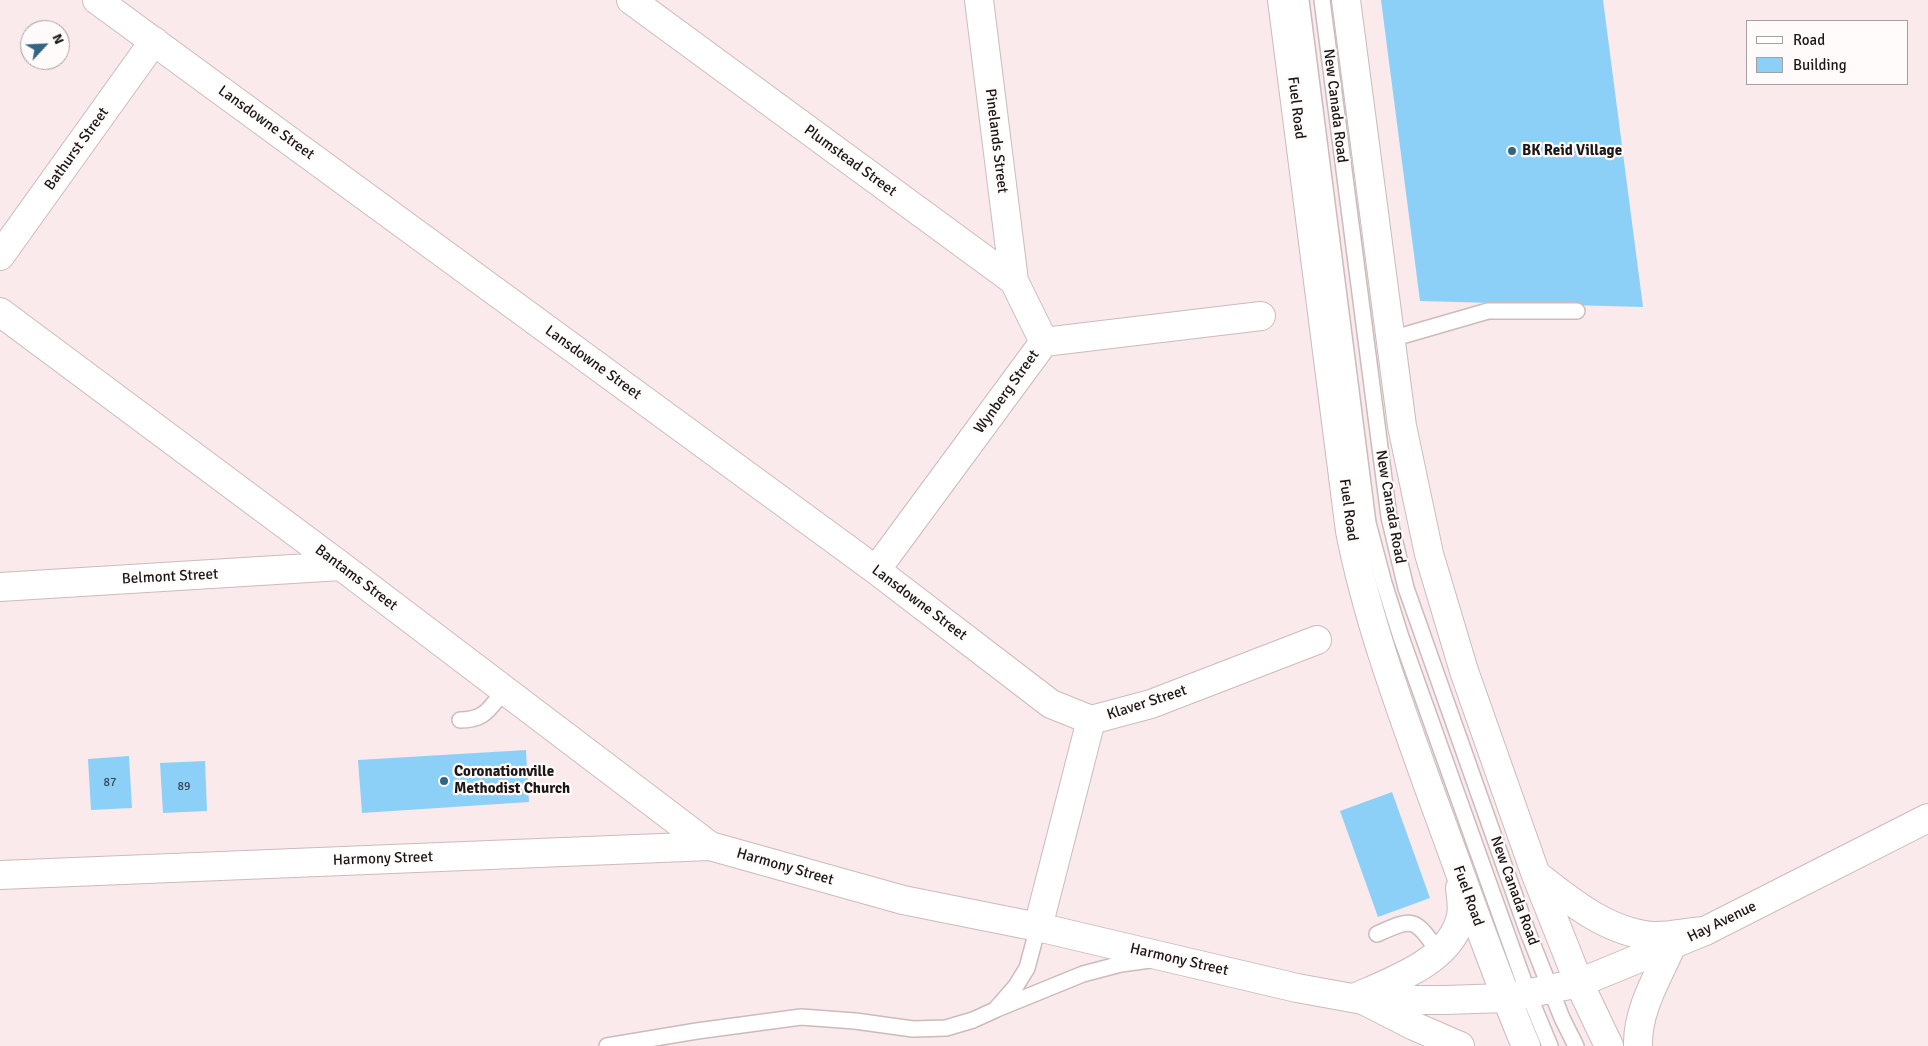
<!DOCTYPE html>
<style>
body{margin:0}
#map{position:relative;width:1928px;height:1046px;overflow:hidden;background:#fbeaeb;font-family:Signika,sans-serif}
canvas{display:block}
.legend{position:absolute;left:1746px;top:20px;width:162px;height:65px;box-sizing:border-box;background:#fffbfb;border:1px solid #a49fa0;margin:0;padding:6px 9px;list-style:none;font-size:15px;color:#1c1617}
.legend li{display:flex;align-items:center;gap:10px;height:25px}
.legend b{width:25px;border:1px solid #a49fa0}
.north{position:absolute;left:20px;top:20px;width:50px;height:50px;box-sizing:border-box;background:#fffbfb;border:1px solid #a49fa0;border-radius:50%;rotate:65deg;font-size:14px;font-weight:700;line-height:20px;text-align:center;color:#1c1617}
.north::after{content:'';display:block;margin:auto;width:18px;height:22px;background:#316581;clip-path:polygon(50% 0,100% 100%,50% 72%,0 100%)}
</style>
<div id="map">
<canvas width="1928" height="1046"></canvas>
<ul class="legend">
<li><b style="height:6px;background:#fff"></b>Road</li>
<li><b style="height:14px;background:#8cd0f8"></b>Building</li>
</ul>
<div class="north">N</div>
</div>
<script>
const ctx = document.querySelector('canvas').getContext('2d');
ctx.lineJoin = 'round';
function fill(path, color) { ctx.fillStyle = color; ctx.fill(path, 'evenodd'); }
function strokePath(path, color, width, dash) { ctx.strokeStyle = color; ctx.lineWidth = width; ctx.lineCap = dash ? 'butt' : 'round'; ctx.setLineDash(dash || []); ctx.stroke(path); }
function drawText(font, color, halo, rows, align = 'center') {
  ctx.font = font + ' Signika,sans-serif'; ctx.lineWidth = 4.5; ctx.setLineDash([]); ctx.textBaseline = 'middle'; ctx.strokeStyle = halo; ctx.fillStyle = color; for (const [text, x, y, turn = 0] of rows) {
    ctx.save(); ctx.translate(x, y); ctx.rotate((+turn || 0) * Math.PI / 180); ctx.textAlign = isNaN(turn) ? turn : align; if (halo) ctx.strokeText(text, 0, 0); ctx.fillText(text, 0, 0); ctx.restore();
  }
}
const building = new Path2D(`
 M1381,0H1603L1643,307L1420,301Z
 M526,750L529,802L362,813L358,760Z
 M129,756L132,808L91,810L88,759Z
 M205,761L207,811L163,813L160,763Z
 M1392,792L1430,898L1378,917L1340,811Z`);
const lane = new Path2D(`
 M1301,0L1368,523L1384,583L1401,637L1528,993L1550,1046
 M1322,0L1389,517L1406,588L1527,930L1562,1018L1576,1046
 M1391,339L1488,311H1577
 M460,720C486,720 489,708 505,690
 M1377,934C1415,917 1414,918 1439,952
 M997,1009L1083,974L1121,964L1150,960
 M607,1046L697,1031L801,1017L855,1021L913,1029L946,1028L973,1020L995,1010L1016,986L1027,968L1038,927`);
const street = new Path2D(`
 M97,0L876,570L1051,704L1091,720
 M631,0L1014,281L1044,342
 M979,0L1014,281
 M0,256L154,41
 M0,312L341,566L710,846
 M876,570L1044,342L1261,316
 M0,587L341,566
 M0,875L710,846L903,900L1038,927L1297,988L1363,1000H1445L1506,998L1579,983L1705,931L1928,818
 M1038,927L1091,720L1151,704L1317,640`);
const secondary = new Path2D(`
 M1282,0L1350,531C1368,623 1402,713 1434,802C1464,883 1492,966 1526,1046
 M1346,0L1402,426L1429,554L1464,671L1536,875L1579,983L1609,1046
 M1538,876C1571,902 1608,932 1652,936C1668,937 1688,932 1705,931
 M1354,998C1392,981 1452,961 1461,916C1463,907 1461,897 1460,888
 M1363,1000L1414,1026L1460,1046
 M1638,1046C1637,1010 1658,977 1672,945`);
const markers = [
 [1512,151,5,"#316581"],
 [444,781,5,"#316581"]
];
const numberNames = [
 ["87",110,783],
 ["89",184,787]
];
const streetNames = [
 ["New Canada Road",1335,106,83],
 ["Fuel Road",1296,108,83],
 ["Lansdowne Street",266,123,36],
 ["Pinelands Street",996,141,83],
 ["Bathurst Street",77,149,-54],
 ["Plumstead Street",850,161,36],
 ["Lansdowne Street",593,363,36],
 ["Wynberg Street",1007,392,-54],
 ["New Canada Road",1390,507,80],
 ["Fuel Road",1348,510,82],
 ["Belmont Street",170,577,-3],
 ["Bantams Street",356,578,37],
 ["Lansdowne Street",919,603,37],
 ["Klaver Street",1147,703,-18],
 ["Harmony Street",383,859,-2],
 ["Harmony Street",785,867,16],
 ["New Canada Road",1514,891,70],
 ["Fuel Road",1468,896,70],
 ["Hay Avenue",1722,922,-26],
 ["Harmony Street",1179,960,13]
];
const poiNames = [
 ["BK Reid Village",1522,151],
 ["Coronationville",454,772],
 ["Methodist Church",454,789]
];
fill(building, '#8cd0f8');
strokePath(lane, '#cbbbbc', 18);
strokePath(street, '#cbbbbc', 30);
strokePath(secondary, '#cbbbbc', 30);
strokePath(lane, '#fff', 15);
strokePath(street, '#fff', 28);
strokePath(secondary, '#fff', 28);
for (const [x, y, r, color] of markers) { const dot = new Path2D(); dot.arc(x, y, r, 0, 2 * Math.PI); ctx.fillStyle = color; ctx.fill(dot); strokePath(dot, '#fffbfb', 2); }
drawText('12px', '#38444f', null, numberNames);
drawText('15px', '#1c1617', '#fffbfb', streetNames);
drawText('bold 15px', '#1c1617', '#fffbfb', poiNames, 'left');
</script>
